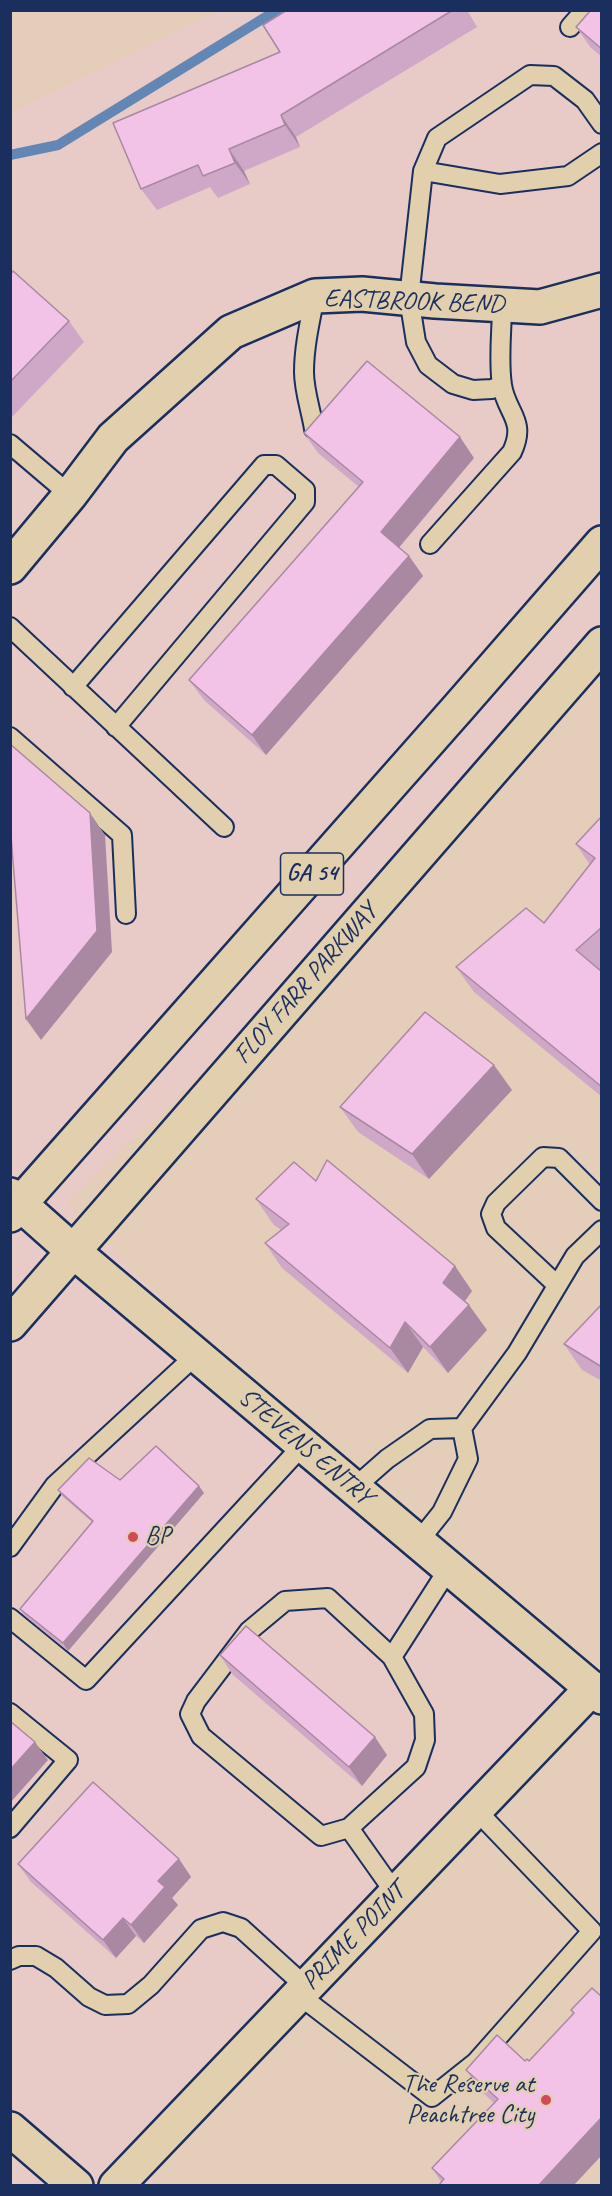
<!DOCTYPE html>
<style>
body{margin:0}
#map{position:relative;width:612px;height:2196px;overflow:hidden;background:#e4cdb9;font-family:Caveat,sans-serif}
canvas{display:block}
.frame{position:absolute;inset:0;border:12px solid #1b2f5e;pointer-events:none}
</style>
<div id="map">
<canvas width="612" height="2196"></canvas>
<div class="frame"></div>
</div>
<script>
const ctx = document.querySelector('canvas').getContext('2d');
ctx.lineJoin = 'round';
function fill(path, color) { ctx.fillStyle = color; ctx.fill(path, 'evenodd'); }
function strokePath(path, color, width, dash) { ctx.strokeStyle = color; ctx.lineWidth = width; ctx.lineCap = dash ? 'butt' : 'round'; ctx.setLineDash(dash || []); ctx.stroke(path); }
function drawText(font, color, halo, rows, align = 'center') {
  ctx.font = font + ' Caveat,sans-serif'; ctx.lineWidth = 4.5; ctx.setLineDash([]); ctx.textBaseline = 'middle'; ctx.strokeStyle = halo; ctx.fillStyle = color; for (const [text, x, y, turn = 0] of rows) {
    ctx.save(); ctx.translate(x, y); ctx.rotate((+turn || 0) * Math.PI / 180); ctx.textAlign = isNaN(turn) ? turn : align; if (halo) ctx.strokeText(text, 0, 0); ctx.fillText(text, 0, 0); ctx.restore();
  }
}
const built = new Path2D(`
 M218,11H601V671L487,799L67,1203L445,1584L592,1688L138,2164L160,2185H11L10,113Z`);
const stream = new Path2D(`
 M10,155L58,145L277,10`);
const service = new Path2D(`
 M570,27L585,10
 M423,171L500,184L568,176L602,153
 M502,385L492,389L473,390L453,384L428,365L416,342L409,298L423,171L437,138L530,75L554,76L585,100L602,124
 M314,429C311,410 304,391 304,372C304,347 310,321 315,296
 M10,444L70,495
 M430,544L512,452C527,420 506,413 502,385C498,359 502,331 502,305
 M10,627L224,827
 M73,687L264,465H276L305,490V502L116,727
 M10,737L122,835L126,914
 M557,1285L496,1228L491,1214L496,1203L543,1157L559,1158L602,1201
 M354,1488L387,1459L430,1429L462,1428
 M418,1542L442,1512L468,1459L462,1428L517,1353L575,1256L602,1230
 M10,1547L55,1485L196,1355
 M10,1618L86,1680L303,1445
 M392,1657L328,1598L285,1601L249,1631L196,1701L190,1714L201,1736L321,1836L349,1828L416,1767L425,1740L424,1714L392,1657L449,1568
 M10,1713L68,1760L10,1828
 M349,1828L395,1893
 M10,1960L19,1956H36L56,1968L89,1997L105,2005L128,2004L151,1985L201,1929L223,1922L241,1928L306,1987
 M299,1995L432,2097L476,2062L592,1931L476,1810`);
const minor = new Path2D(`
 M10,567L70,495L113,438L231,332L315,296L362,294L435,301L540,307L602,290
 M10,2129L76,2186
 M116,2186L592,1688`);
const tertiary = new Path2D(`
 M10,1195L73,1251L602,1697`);
const primary = new Path2D(`
 M10,1215L459,707L602,543
 M10,1324L602,644`);
const wall = new Path2D(`
 M287,10H467L477,27L296,137L300,147L244,171L250,184L218,198L210,187L157,210L141,189L280,52Z
 M602,10V57L591,48L576,27Z
 M10,275L69,321L84,342L10,419Z
 M304,433L474,458L399,548L409,556L423,576L266,755L204,700L189,680L359,487L318,453Z
 M602,816V969L600,970L602,972V1097L474,992L456,967L544,923L590,865L576,844Z
 M512,1090L429,1179L358,1132L340,1107Z
 M316,1181L472,1291L465,1301L487,1330L448,1373L423,1347L408,1373L282,1268L265,1243L281,1230L273,1224L256,1199Z
 M602,1304V1381L582,1370L564,1344Z
 M120,1480L204,1493L68,1651L25,1616L20,1609L92,1522L63,1497L58,1490Z
 M220,1655L387,1755L362,1786L232,1674Z
 M179,1859L191,1877L172,1898L178,1905L144,1943L136,1936L116,1958L31,1882L18,1864Z
 M602,1997L441,2182L432,2168L494,2103L481,2091L466,2070L525,2061H529L574,2013L571,2010Z`);
const shadedWall = new Path2D(`
 M281,115L296,137L300,147L285,125Z
 M229,149L244,171L250,184L235,163Z
 M460,437L474,458L395,552L381,532Z
 M409,556L423,576L266,755L252,735Z
 M90,813L105,835L112,952L41,1040L26,1019Z
 M494,1065L512,1090L429,1179L412,1154Z
 M455,1266L472,1291L460,1308L443,1283Z
 M469,1305L487,1330L448,1373L430,1347Z
 M405,1322L423,1347L408,1373L390,1348Z
 M199,1486L204,1493L68,1651L63,1643Z
 M375,1737L387,1755L362,1786L349,1767Z
 M35,1742L48,1760L10,1803V1770Z
 M179,1859L191,1877L172,1898L178,1905L144,1943L131,1925L158,1881Z
 M123,1918L136,1936L116,1958L103,1940Z
 M602,2117V2155L573,2186H538Z`);
const building = new Path2D(`
 M287,10H453L281,115L285,125L229,149L235,163L203,176L198,165L141,189L113,123L280,52L263,25Z
 M591,10H602V49L576,27Z
 M13,271L69,321L10,382V275Z
 M367,361L460,437L381,532L409,556L252,735L189,680L363,482L304,433Z
 M10,744L90,813L97,931L26,1019L10,824Z
 M602,816V927L576,950L602,972V1087L456,967L526,908L544,923L595,858L576,844Z
 M425,1012L494,1065L412,1154L340,1107Z
 M327,1160L455,1266L443,1283L469,1305L430,1347L405,1322L390,1348L265,1243L289,1224L256,1199L294,1162L316,1181Z
 M602,1304V1367L564,1344Z
 M156,1446L199,1486L63,1643L20,1609L93,1521L58,1490L89,1458L120,1480Z
 M246,1626L375,1737L349,1767L220,1655Z
 M10,1721L35,1742L10,1770Z
 M93,1782L179,1859L158,1881L165,1887L131,1925L123,1918L103,1940L18,1864Z
 M592,1988L602,1997V2117L538,2186H438L444,2179L432,2168L498,2099L466,2070L497,2035L525,2061L527,2059L529,2061L574,2013L571,2010Z`);
const markers = [
 [133,1537,6,"#d1495b"],
 [546,2100,6,"#d1495b"]
];
const shields = [
 [312,874,63]
];
const shieldNames = [
 ["GA 54",312,874]
];
const streetNames = [
 ["EASTBROOK BEND",414,302,2],
 ["FLOY FARR PARKWAY",306,984,-49],
 ["STEVENS ENTRY",305,1447,40],
 ["PRIME POINT",354,1937,-46]
];
const poiNames = [
 ["BP",145,1537],
 ["The Reserve at",534,2085,"right"],
 ["Peachtree City",534,2115,"right"]
];
fill(built, '#e8cac7');
strokePath(stream, '#6387b4', 10);
strokePath(service, '#1b2f5e', 22);
strokePath(minor, '#1b2f5e', 38);
strokePath(tertiary, '#1b2f5e', 38);
strokePath(primary, '#1b2f5e', 38);
strokePath(service, '#e1cfad', 18);
strokePath(minor, '#e1cfad', 33);
strokePath(tertiary, '#e1cfad', 33);
strokePath(primary, '#e1cfad', 33);
fill(wall, '#d0a8c7');
fill(shadedWall, '#a988a2');
fill(building, '#f2c3e7');
strokePath(building, '#a988a2', 1.5);
for (const [x, y, r, color] of markers) { const dot = new Path2D(); dot.arc(x, y, r, 0, 2 * Math.PI); ctx.fillStyle = color; ctx.fill(dot); strokePath(dot, '#e1cfad', 2); }
for (const [x, y, w] of shields) { const box = new Path2D(); box.roundRect(x - w / 2, y - 21, w, 42, 4.5); ctx.fillStyle = '#e1cfad'; ctx.fill(box); strokePath(box, '#1b2f5e', 1.5); }
drawText('bold 24px', '#1b2f5e', null, shieldNames);
drawText('26px', '#1b2f5e', '#e1cfad', streetNames);
drawText('26px', '#1b2f5e', '#e1cfad', poiNames, 'left');
</script>
